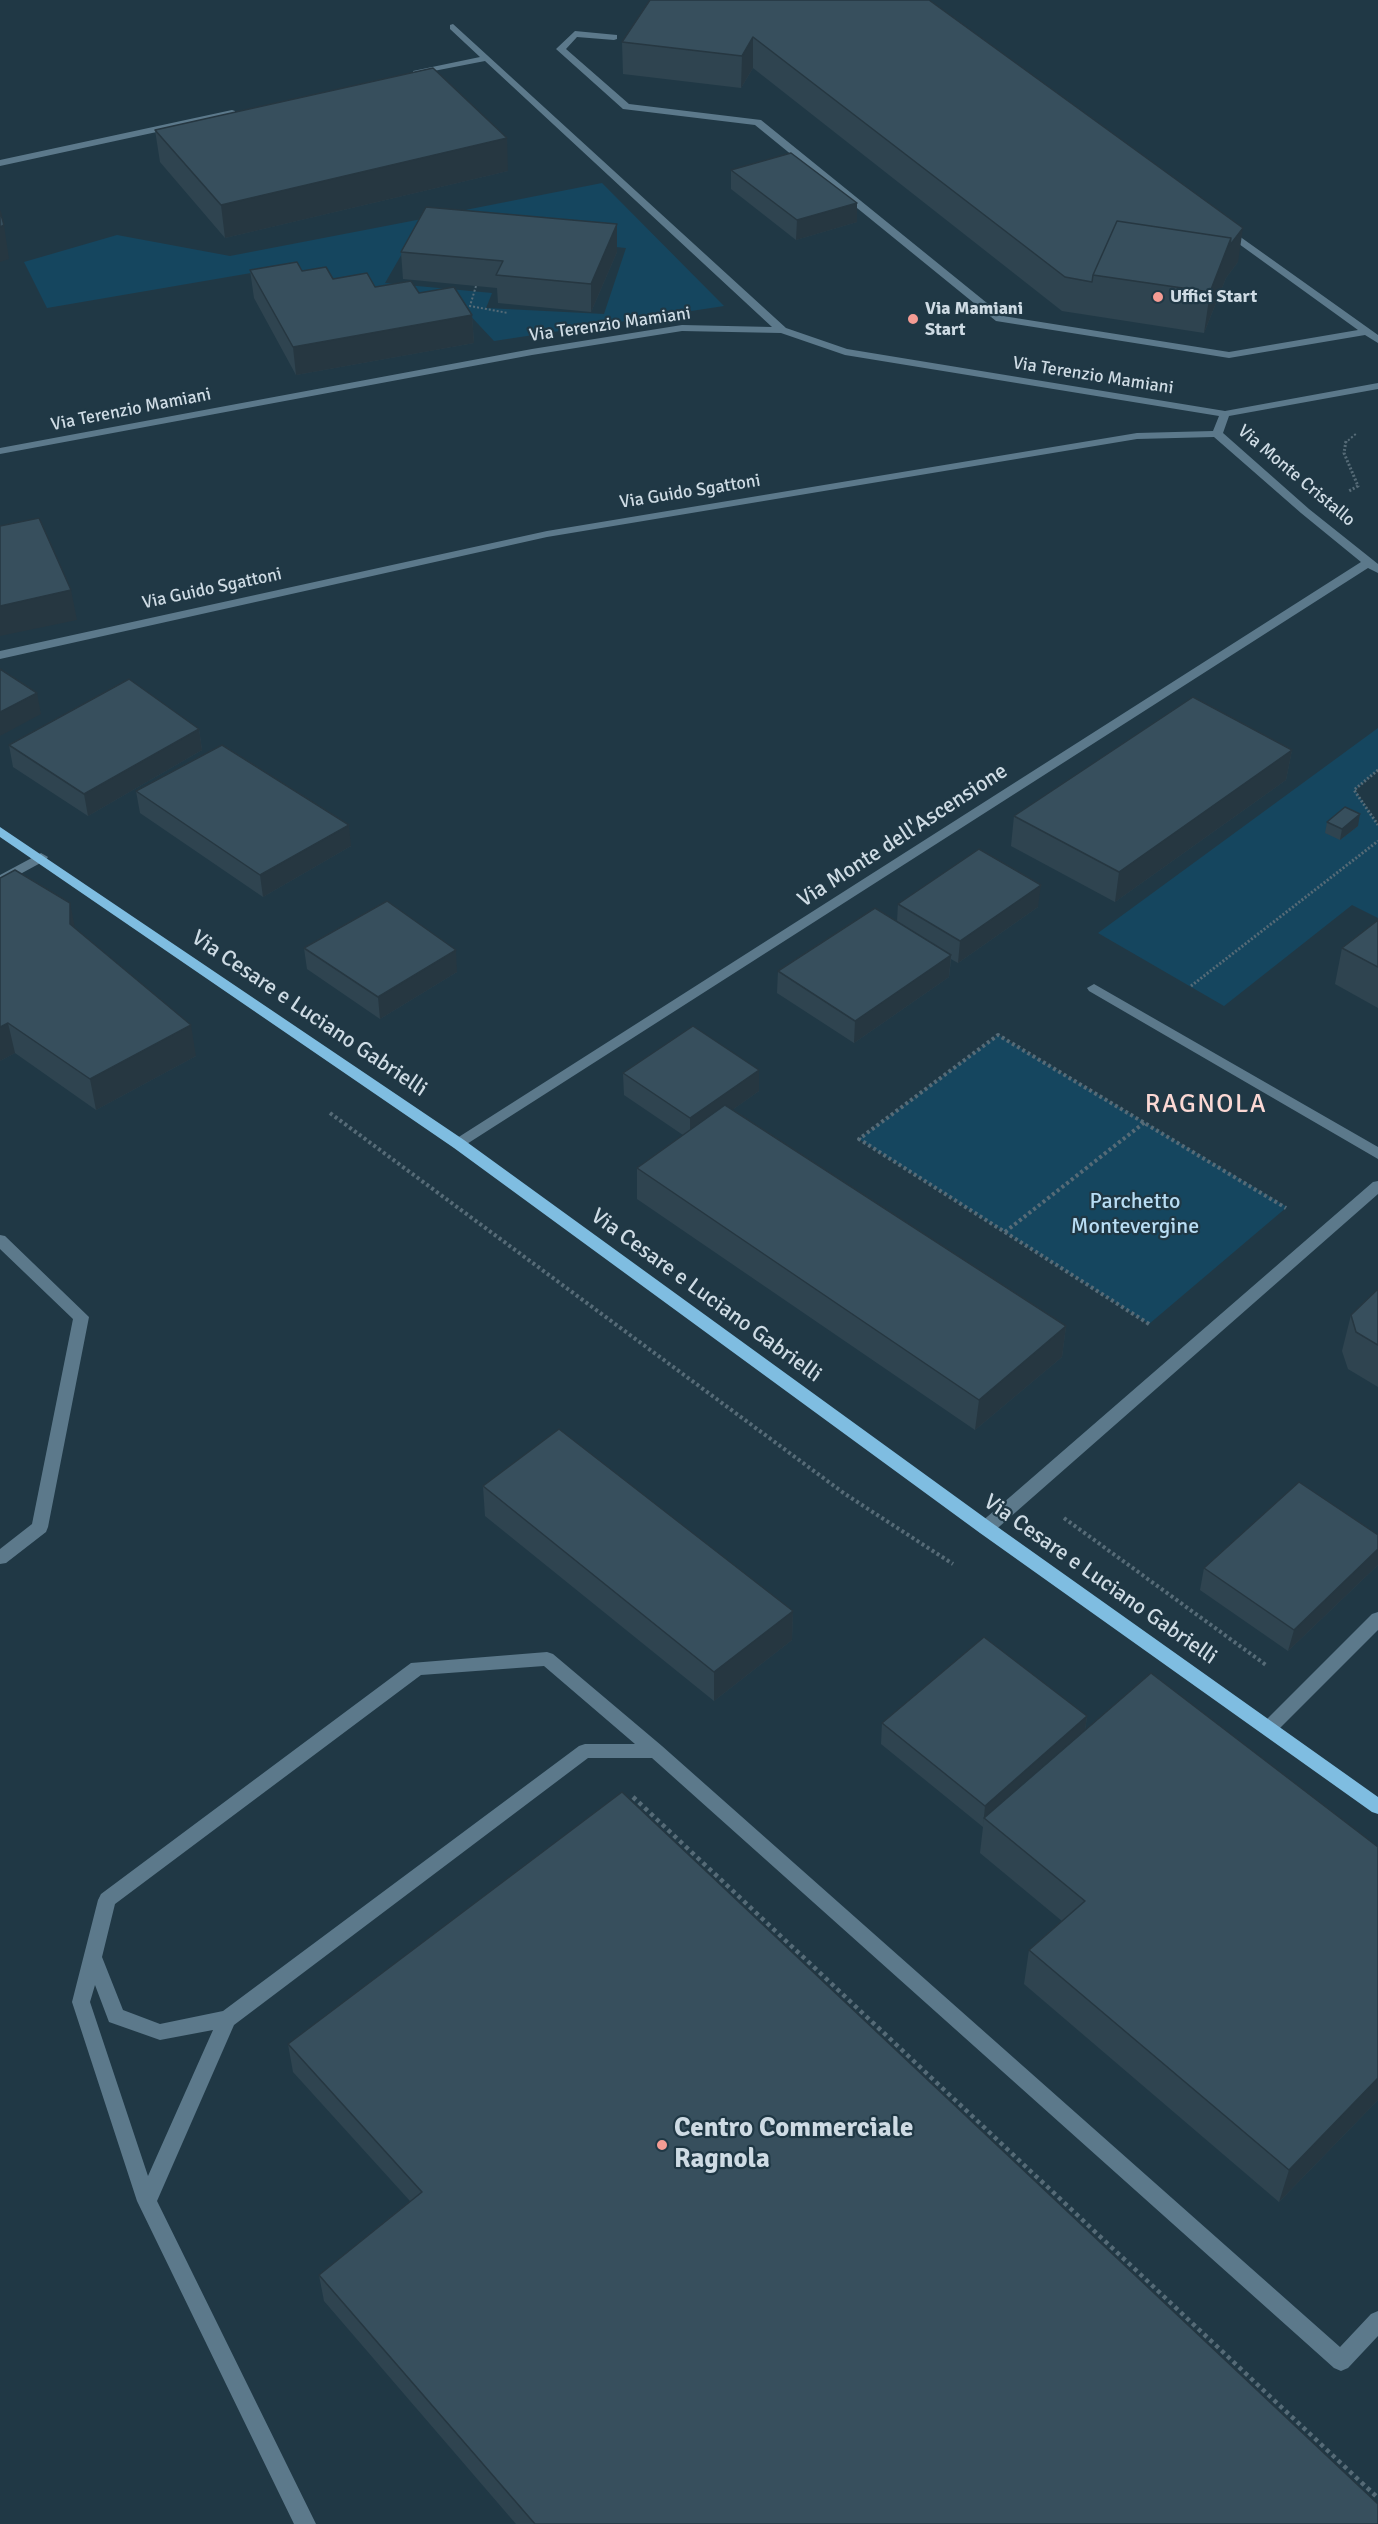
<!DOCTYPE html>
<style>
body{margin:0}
canvas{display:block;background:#203845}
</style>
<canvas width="1378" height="2524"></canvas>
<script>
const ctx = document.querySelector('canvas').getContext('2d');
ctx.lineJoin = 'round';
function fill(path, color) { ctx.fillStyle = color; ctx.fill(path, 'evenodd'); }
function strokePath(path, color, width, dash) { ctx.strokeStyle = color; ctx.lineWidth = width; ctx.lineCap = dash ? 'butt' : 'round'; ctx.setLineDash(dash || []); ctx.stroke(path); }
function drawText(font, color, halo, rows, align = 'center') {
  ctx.font = font + ' Signika,sans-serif'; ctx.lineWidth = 4.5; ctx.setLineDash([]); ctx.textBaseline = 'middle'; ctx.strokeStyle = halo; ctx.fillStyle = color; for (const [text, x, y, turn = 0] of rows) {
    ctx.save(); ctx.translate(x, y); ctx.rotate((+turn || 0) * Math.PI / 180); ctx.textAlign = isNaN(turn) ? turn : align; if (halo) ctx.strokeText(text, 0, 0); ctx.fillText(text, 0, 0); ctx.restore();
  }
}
const green = new Path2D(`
 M602,183L724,306L494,341L465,310L251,273L47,308L24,262L117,235L230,256L422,219L385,283L492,293L486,308L604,314L626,248L430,228L440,215Z
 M1378,728V770L1355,790L1378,825V918L1352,905L1224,1006L1098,933Z
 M998,1035L1287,1207L1149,1324L859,1139Z`);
const pathFar3 = new Path2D(`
 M476,286L470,306L508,313
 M1345,443L1357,433`);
const pathFar2 = new Path2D(`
 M1346,441L1344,453L1358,486L1349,491
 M1378,770L1354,790L1378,825
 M1191,986L1378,841`);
const pathFar1 = new Path2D(`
 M330,1113L845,1494L953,1564
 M1005,1232L1145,1122
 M1149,1324L859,1139L998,1035L1286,1208
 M1064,1518L1266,1665`);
const path = new Path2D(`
 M633,1797L1378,2498`);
const minor = new Path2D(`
 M453,24L786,328L847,349L1225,411L1378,383V389L1229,416L1223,433L1309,509L1373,560L1378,564V573L1368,568L459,1149L452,1144L454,1140L1361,562L1301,513L1214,437L1137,439L547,537L0,659V651L547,531L1137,433L1213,431L1219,416L845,355L781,333L682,331L532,355L0,454V448L532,349L682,325L772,327L485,61L413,75V71L480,57L450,29V25Z
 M575,31L617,35V39L614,40L577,37L566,49L629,104L761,120L1003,316L1229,352L1358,330L1221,231L1220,229L1225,226L1378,335V343L1365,335L1229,358L996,321L755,125L623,109L556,49Z
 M232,110L235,111V115L0,166V160Z
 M41,853L48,857L46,860L0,885V875Z
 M1094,984L1378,1147V1159L1089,991L1087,988Z
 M1378,1181V1194L992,1533L986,1534L980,1533L978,1528L980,1523L1373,1182Z
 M0,1235L5,1236L89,1317L48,1527L46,1532L6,1563L0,1564V1549L32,1524L73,1319L0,1249Z
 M1378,1612V1630L1275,1733L1269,1735L1263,1733L1260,1728L1263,1723L1372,1614Z
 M547,1652L553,1654L662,1746L1340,2347L1371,2314L1378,2311V2336L1348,2368L1341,2371L1334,2368L652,1758H588L234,2025L157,2201L316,2524H294L137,2201L72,2002L98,1900L101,1894L411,1663ZM544,1666L635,1744H585L579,1746L223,2011L160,2024L123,2010L102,1957L115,1904L421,1675ZM95,1985L109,2022L160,2040L213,2030L148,2176L90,2002Z`);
const major = new Path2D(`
 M0,827L464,1140L992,1523L1378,1797V1814L1372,1812L980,1533L454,1148L0,837Z`);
const wall = new Path2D(`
 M929,0L1238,262L1226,278L1204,333L1062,311L753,68L741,88L623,74L622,42Z
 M155,130L508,171L225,238L160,162Z
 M731,170L857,222L796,240L731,189Z
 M401,252H617L591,312L498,303L497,288L403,279Z
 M250,270L302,271L375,287L419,293L472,315L474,343L296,375L254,298Z
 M199,729L202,750L88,816L13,767L9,745Z
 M1292,750L1286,780L1115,902L1011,846L1014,816Z
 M136,791L351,846L263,897L140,813Z
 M1327,822L1358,826L1340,840L1325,833Z
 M0,878L75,929L196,1056L96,1110L15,1053L0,1061Z
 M898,904L1038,907L958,963L951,959L949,977L854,1043L777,993L778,971L897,922Z
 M1378,920V1008L1335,984L1342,948Z
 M304,948L457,972L380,1019L307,969Z
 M759,1070V1091L732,1110L1066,1326L1062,1357L975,1430L637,1199V1168L683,1135L624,1095L623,1073Z
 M1378,1289V1387L1348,1369L1342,1351L1351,1315Z
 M483,1486L793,1611L792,1640L714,1701L485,1516Z
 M1378,1535V1565L1288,1651L1200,1590L1204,1568Z
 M1087,1716L1085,1731L1378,1847V2100L1279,2202L1024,1984L1029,1950L1062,1921L980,1853L983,1827L881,1744L882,1723Z
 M288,2044L1378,2524H516L324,2301L319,2275L410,2201L293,2072Z`);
const shadedWall = new Path2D(`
 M753,37V68L741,88L742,56Z
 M507,138L508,171L225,238L221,205Z
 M857,203V222L796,240L797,220Z
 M617,224V252L591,312V284Z
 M4,225L9,259L0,262V227Z
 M1243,228L1238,262L1226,278L1204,333L1210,292L1231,238Z
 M472,315L474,343L296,375L293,347Z
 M71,590L77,620L0,636V606Z
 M37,693L41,714L0,736V712Z
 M199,729L202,750L88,816L84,794Z
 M1292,750L1286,780L1115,902L1119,872Z
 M1360,814L1358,826L1340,840L1342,829Z
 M349,825L351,846L263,897L260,875Z
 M1041,885L1038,907L958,963L960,941Z
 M70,903L76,933L70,924Z
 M456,950L457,972L380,1019L378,997Z
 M951,955L949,977L854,1043L855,1021Z
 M8,1023L15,1053L0,1061V1027Z
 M191,1025L196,1056L96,1110L90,1079Z
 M759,1070V1091L690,1140V1118Z
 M1066,1326L1062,1357L975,1430L979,1400Z
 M1378,1549V1565L1288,1651L1294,1630Z
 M793,1611L792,1640L714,1701V1672Z
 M1087,1716L1084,1737L984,1818L983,1827L985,1806Z
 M1378,2078V2100L1279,2202L1289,2170Z`);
const building = new Path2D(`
 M650,0H929L1243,228L1230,245L1231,238L1117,221L1093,275L1092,282L1065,277L753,37L742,56L622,42Z
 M433,68L507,138L221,205L155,130Z
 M791,153L857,203L797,220L731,170Z
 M426,207L617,224L591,284L496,275L503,261L401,252Z
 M0,211L4,225L0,227Z
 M1117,221L1231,238L1210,292L1093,275Z
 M297,262L302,271L326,267L333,279L367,273L375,287L411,281L419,293L454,287L472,315L293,347L250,270Z
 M39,518L71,590L0,606V526Z
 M0,669L37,693L0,712Z
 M129,679L199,729L84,794L9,745Z
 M1193,697L1292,750L1119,872L1014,816Z
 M222,745L349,825L260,875L136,791Z
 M1345,807L1360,814L1342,829L1327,822Z
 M979,849L1041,885L960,941L898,904Z
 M15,870L70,903V924L191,1025L90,1079L8,1023L0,1027V878Z
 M387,901L456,950L378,997L304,948Z
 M875,908L951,955L855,1021L778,971Z
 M1378,920V967L1342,948Z
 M693,1026L759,1070L690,1118L623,1073Z
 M725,1105L1066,1326L979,1400L637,1168Z
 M1378,1289V1345L1356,1332L1351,1315Z
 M559,1429L793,1611L714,1672L483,1486Z
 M1299,1482L1378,1535V1549L1294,1630L1204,1568Z
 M984,1637L1087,1716L985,1806L882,1723Z
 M1151,1673L1378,1847V2078L1289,2170L1029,1950L1085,1901L984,1818Z
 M622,1792L1378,2504V2524H535L319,2275L422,2192L288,2044Z`);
const markers = [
 [1158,297,6,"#f59c94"],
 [913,319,6,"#f59c94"],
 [662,2145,6,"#f59c94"]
];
const farPoinames = [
 ["Uffici Start",1170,297],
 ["Via Mamiani",925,309],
 ["Start",925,330]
];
const farStreetnames = [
 ["Via Terenzio Mamiani",610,325,-8],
 ["Via Terenzio Mamiani",1093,376,9],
 ["Via Terenzio Mamiani",131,410,-11],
 ["Via Monte Cristallo",1296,476,40],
 ["Via Guido Sgattoni",690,492,-9],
 ["Via Guido Sgattoni",212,589,-12]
];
const streetNames = [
 ["Via Monte dell'Ascensione",903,836,-33],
 ["Via Cesare e Luciano Gabrielli",309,1014,34],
 ["Via Cesare e Luciano Gabrielli",706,1296,36],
 ["Via Cesare e Luciano Gabrielli",1100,1580,35]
];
const parkNames = [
 ["Parchetto",1135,1202],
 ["Montevergine",1135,1227]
];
const quarterNames = [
 ["RAGNOLA",1206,1105]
];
const nearPoinames = [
 ["Centro Commerciale",674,2129],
 ["Ragnola",674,2160]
];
fill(green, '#15465f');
strokePath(pathFar3, '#566b77', 2, [2, 2]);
strokePath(pathFar2, '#566b77', 3, [2, 2]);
strokePath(pathFar1, '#566b77', 4, [3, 3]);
strokePath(path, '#566b77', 4.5, [4, 4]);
fill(minor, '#5c798b');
fill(major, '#7fbde1');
fill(wall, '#2f4450');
fill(shadedWall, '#263741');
fill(building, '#374f5d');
strokePath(building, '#263741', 1.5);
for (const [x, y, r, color] of markers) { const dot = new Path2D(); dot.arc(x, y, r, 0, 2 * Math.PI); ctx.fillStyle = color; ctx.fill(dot); strokePath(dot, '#203845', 2); }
drawText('bold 18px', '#cedbe4', '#203845', farPoinames, 'left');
drawText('18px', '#cedbe4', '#203845', farStreetnames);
drawText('22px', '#cedbe4', '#203845', streetNames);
drawText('22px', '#b8ddf4', '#203845', parkNames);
ctx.letterSpacing = '1.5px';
drawText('26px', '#fbd8d4', '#203845', quarterNames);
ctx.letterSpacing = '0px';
drawText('bold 27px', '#cedbe4', '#203845', nearPoinames, 'left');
</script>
